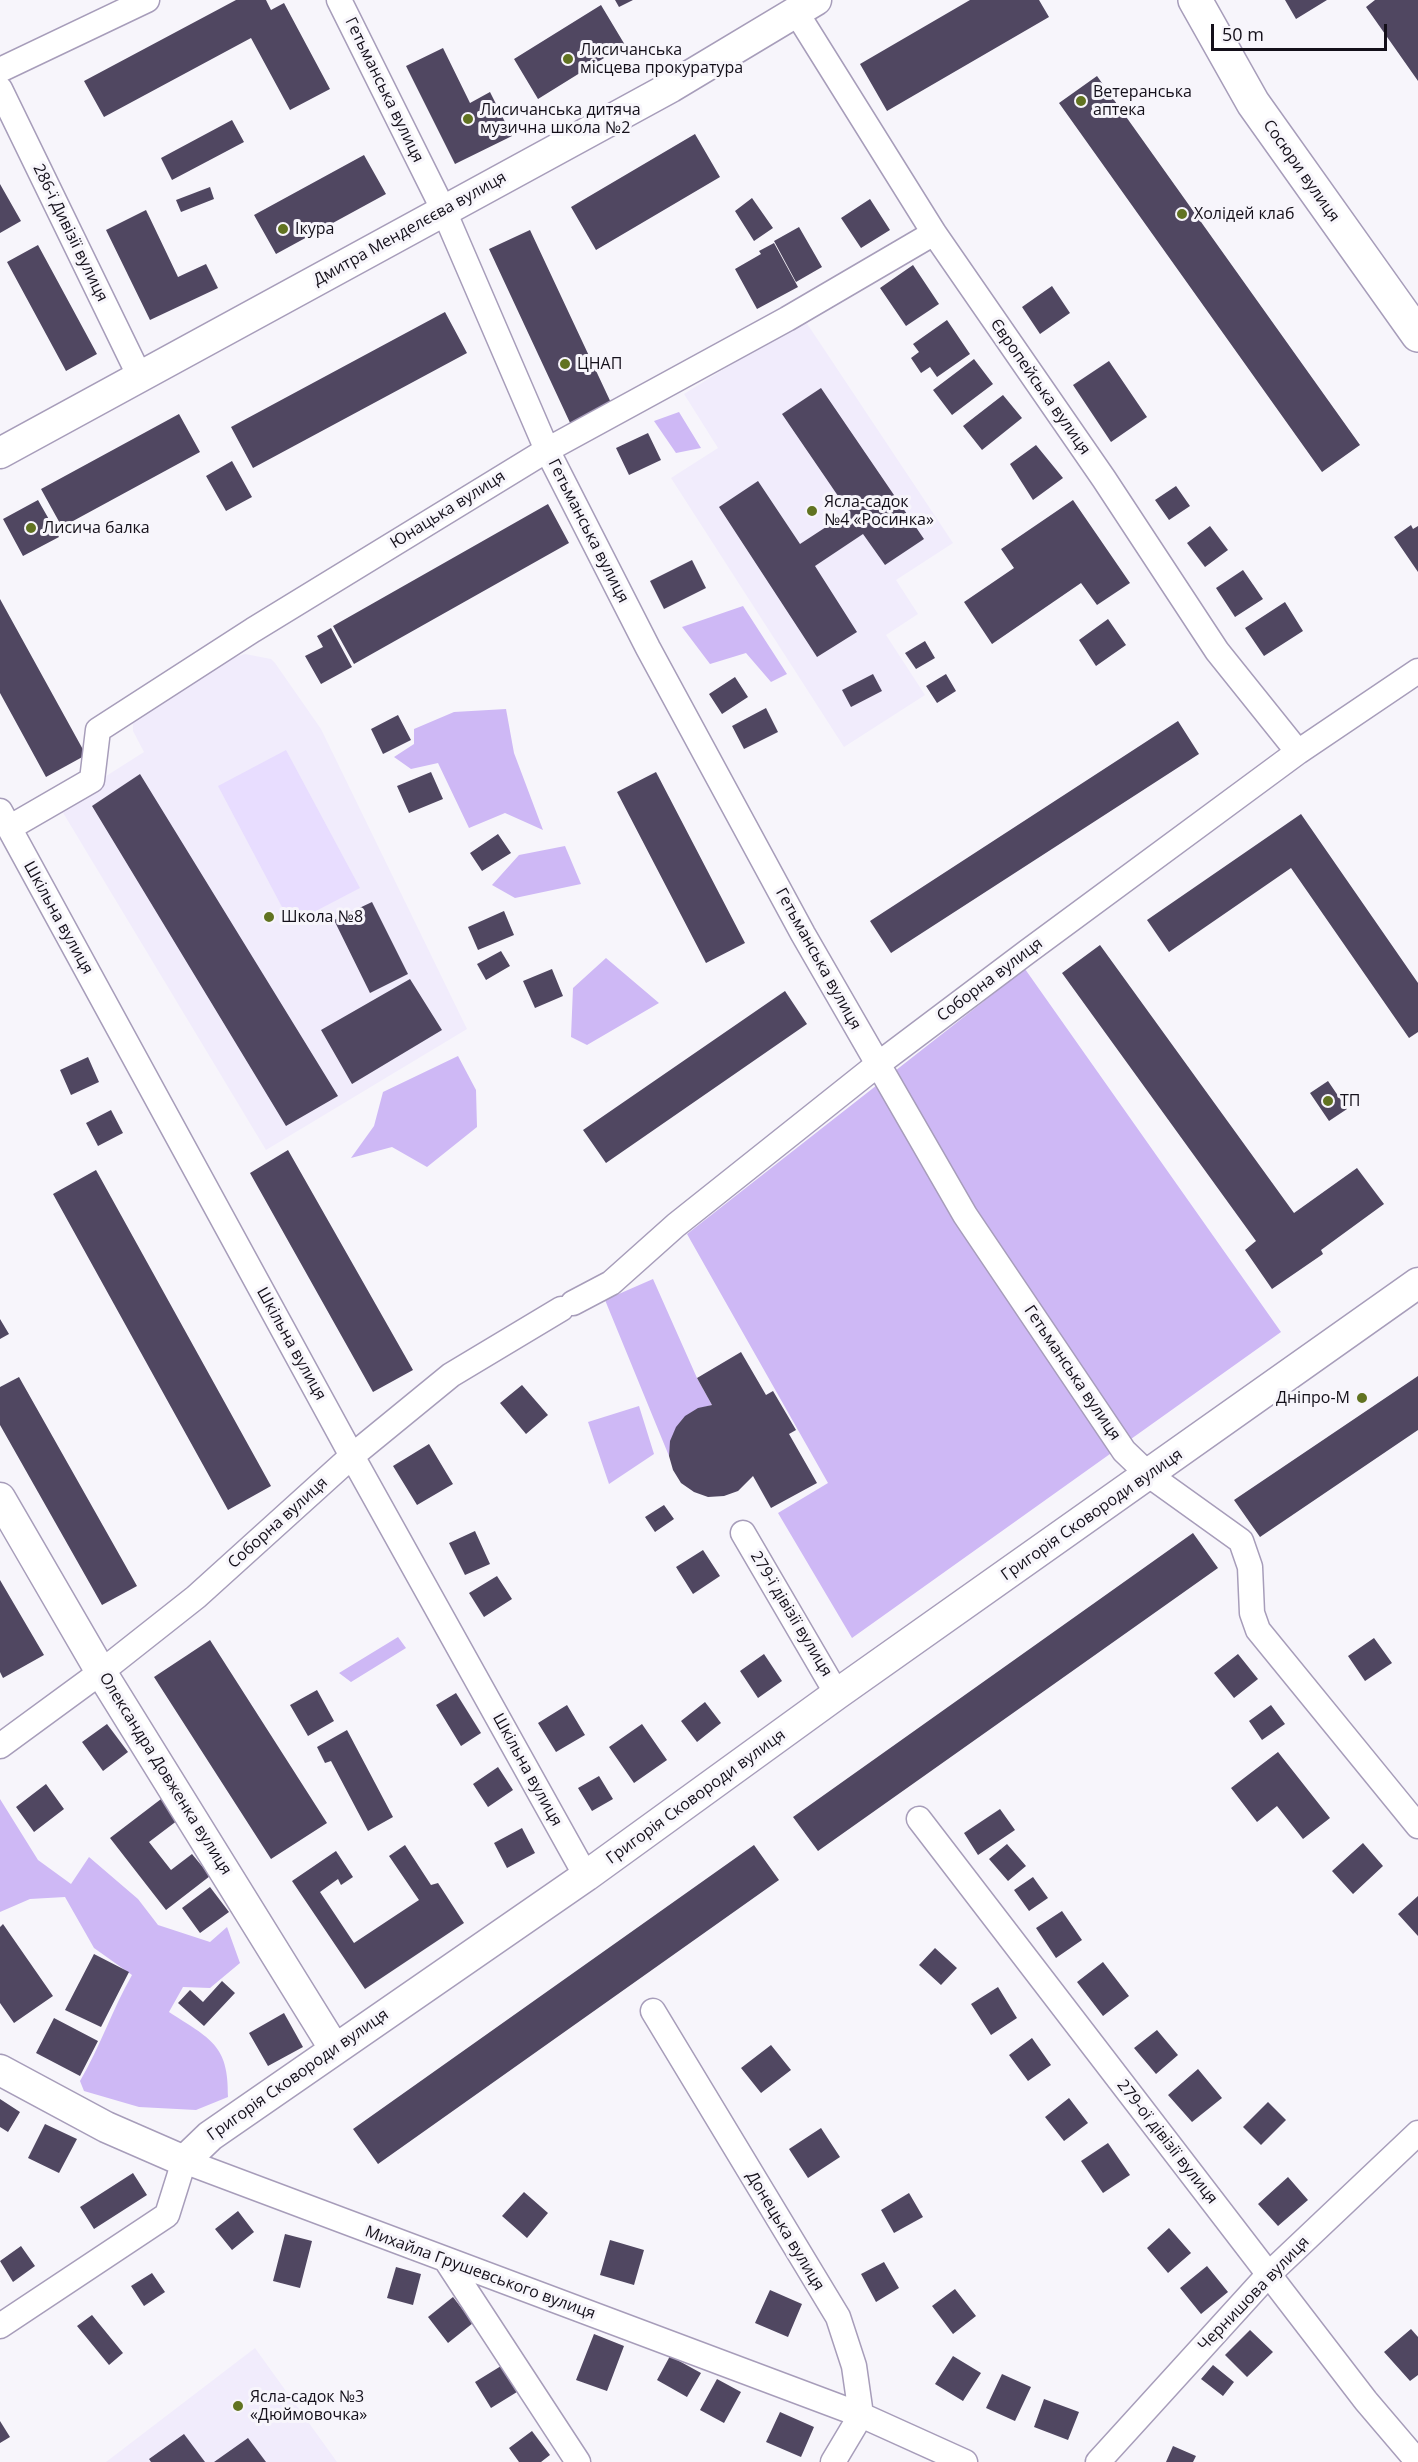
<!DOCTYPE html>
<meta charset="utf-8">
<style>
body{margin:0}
#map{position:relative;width:1418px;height:2462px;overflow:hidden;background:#f7f5fb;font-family:"Open Sans",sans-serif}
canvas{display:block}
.scale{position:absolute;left:1211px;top:24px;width:176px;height:27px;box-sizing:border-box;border:3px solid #14101a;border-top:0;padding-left:8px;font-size:18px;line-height:21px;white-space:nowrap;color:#14101a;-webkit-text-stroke:4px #f7f5fb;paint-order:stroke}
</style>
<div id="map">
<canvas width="1418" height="2462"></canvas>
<div class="scale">50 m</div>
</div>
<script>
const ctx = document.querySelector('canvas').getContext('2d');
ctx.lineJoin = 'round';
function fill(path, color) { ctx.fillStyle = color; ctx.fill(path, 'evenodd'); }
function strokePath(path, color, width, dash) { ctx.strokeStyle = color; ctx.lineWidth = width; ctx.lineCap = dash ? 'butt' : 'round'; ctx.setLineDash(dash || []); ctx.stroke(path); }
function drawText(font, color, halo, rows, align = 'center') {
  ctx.font = font + ' "Open Sans",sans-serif'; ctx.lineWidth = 6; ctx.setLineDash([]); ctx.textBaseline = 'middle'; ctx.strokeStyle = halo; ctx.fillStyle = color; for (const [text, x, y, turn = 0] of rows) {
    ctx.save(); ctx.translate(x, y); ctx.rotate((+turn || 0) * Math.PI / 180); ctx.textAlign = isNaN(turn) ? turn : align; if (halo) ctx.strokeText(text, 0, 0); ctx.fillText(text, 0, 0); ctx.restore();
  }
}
const built = new Path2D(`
 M804,319L953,543L896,580L918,614L886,635L925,695L844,747L671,478L718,448L684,394Z
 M245,654L271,659L275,663L321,729L467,1029L266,1150L59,806L144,752L133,731V722L140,714L233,658Z
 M255,2348L337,2462H106Z`);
const green = new Path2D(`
 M286,750L360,888L291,924L218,786Z`);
const forest = new Path2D(`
 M679,412L701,448L676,453L654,421Z
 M743,606L787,674L771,682L746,653L710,664L682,627Z
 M506,709L514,753L543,830L505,813L469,828L438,763L411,769L394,757L414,744V729L454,712Z
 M565,846L581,884L515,898L492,885L519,855Z
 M606,958L659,1003L587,1045L571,1037L573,988Z
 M1025,969L1281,1332L852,1638L778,1513L828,1483L687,1234Z
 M458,1056L476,1090L477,1127L427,1167L392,1147L351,1158L374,1126L383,1092Z
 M653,1279L697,1378L712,1405C684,1411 671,1427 669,1456L605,1300Z
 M639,1406L654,1454L609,1484L588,1422Z
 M398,1637L406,1648L351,1682L339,1673Z
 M0,1799L38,1860L71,1884L89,1857L138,1899L158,1925L210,1942L227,1927L240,1963L210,1988L183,1987L169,2012C210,2039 229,2044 228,2097L196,2110L139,2107L84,2091L80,2081C100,2047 112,2010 132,1975L94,1948L65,1897L30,1899L0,1912Z`);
const building = new Path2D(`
 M236,0H266L271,10L284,3L330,89L290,110L251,38L104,117L84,81Z
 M615,0H633L619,7Z
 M970,0H1039L1049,17L887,111L860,64Z
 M1285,0H1327L1296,19Z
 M1375,0H1418V81L1366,7Z
 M601,5L625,45L538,99L514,59Z
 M443,48L470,103L490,92L512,136L455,164L406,66Z
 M1097,76L1360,445L1322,472L1059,103Z
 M232,120L244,142L172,180L161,158Z
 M695,134L720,177L596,250L571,207Z
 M364,155L386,194L276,254L254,215Z
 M0,184L21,221L0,233Z
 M210,187L214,199L181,212L176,200Z
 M752,198L773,228L754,241L735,211Z
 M870,199L890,230L861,248L841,218Z
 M146,210L178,277L206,264L218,288L150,320L106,230Z
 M799,227L822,267L796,282L774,241Z
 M530,230L613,407L572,427L489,249Z
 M774,243L798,287L757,309L735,269L761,254L759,251Z
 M38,245L97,354L66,371L7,262Z
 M913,265L939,304L906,326L880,288Z
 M1052,286L1070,313L1040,334L1022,307Z
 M445,312L467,353L253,468L231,427Z
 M947,320L970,354L937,377L930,367L921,373L911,358L919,352L913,344Z
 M974,359L993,384L952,415L933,390Z
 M1109,361L1147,417L1111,442L1073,385Z
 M821,388L924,539L885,565L863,534L815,566L857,632L817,657L719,507L758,481L800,544L849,512L782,414Z
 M1003,395L1022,418L982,450L963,426Z
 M179,414L200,452L62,527L41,489Z
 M648,433L661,460L629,475L616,448Z
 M1036,445L1063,478L1033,500L1010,464Z
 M232,461L252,497L226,511L206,476Z
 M1176,486L1190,506L1169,520L1155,500Z
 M38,500L59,537L23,556L3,519Z
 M1073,500L1130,583L1097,605L1081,583L992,644L964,602L1014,568L1001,549Z
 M548,504L569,543L354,664L333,626Z
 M1411,525L1413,529L1418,526V572L1394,537Z
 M1210,526L1228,550L1205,567L1187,543Z
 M692,560L706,588L664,609L650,581Z
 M1243,570L1263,599L1235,617L1216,588Z
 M0,599L86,755L46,777L0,693Z
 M1285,602L1303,631L1264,656L1245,628Z
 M1108,619L1126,645L1096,666L1079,640Z
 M331,628L352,667L321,684L305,656L323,647L317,636Z
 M925,641L935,658L916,669L905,653Z
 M873,674L882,691L851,707L842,690Z
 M946,674L956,691L937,703L926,686Z
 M735,677L748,697L722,714L709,694Z
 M766,708L778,732L744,749L732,726Z
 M398,715L411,740L383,754L371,729Z
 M1178,721L1199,754L891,953L870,921Z
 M431,772L443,799L409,813L397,786Z
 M656,772L745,943L706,963L617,792Z
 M140,774L338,1096L286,1126L92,806Z
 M1301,814L1418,983V1032L1409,1038L1291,868L1169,952L1147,920Z
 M498,834L511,853L482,871L470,853Z
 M372,902L408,974L370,993L334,920Z
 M504,911L514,935L478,950L468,927Z
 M1100,945L1294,1213L1357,1168L1384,1204L1321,1250L1323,1254L1272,1289L1245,1250L1256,1241L1062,973Z
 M501,951L510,966L486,980L477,964Z
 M552,969L563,996L535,1008L523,981Z
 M410,979L442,1030L352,1084L321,1030Z
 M785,991L807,1024L606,1163L583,1130Z
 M88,1057L99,1082L71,1095L60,1070Z
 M1328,1081L1347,1109L1329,1121L1310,1093Z
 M111,1110L123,1133L98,1146L86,1123Z
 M288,1150L413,1370L373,1392L250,1173Z
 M96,1170L271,1486L228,1510L53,1194Z
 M0,1319L9,1334L0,1339Z
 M741,1352L766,1395L773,1391L796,1430L789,1434L817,1483L771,1508L753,1476L738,1491L724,1496L708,1497L694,1492L681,1483L673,1470L669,1456L670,1441L676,1427L685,1416L698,1408L712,1405L697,1378Z
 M1418,1376V1430L1260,1537L1234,1500Z
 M19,1377L137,1586L102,1605L0,1425V1387Z
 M522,1385L548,1415L526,1434L500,1403Z
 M429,1444L453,1484L417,1505L393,1466Z
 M664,1505L674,1519L655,1532L645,1517Z
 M475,1531L490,1564L465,1575L449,1543Z
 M1193,1533L1218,1568L818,1851L793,1817Z
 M703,1550L720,1576L693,1594L676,1567Z
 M497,1576L512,1599L484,1617L469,1593Z
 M0,1580L44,1655L3,1678L0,1672Z
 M1374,1638L1392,1663L1365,1681L1348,1656Z
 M210,1640L327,1823L271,1859L154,1677Z
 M764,1654L782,1681L758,1698L740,1671Z
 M1238,1654L1258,1679L1234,1698L1214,1673Z
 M317,1690L334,1721L308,1736L290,1705Z
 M456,1693L481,1733L461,1746L436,1705Z
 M705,1702L721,1723L697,1742L681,1721Z
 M567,1705L585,1735L556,1752L538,1723Z
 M1271,1705L1285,1724L1262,1740L1249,1721Z
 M107,1724L128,1752L103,1771L82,1742Z
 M642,1724L667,1760L634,1783L609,1747Z
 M347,1730L393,1817L368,1831L331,1761L325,1763L317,1747Z
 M1278,1752L1330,1818L1303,1839L1277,1806L1257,1822L1231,1788Z
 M498,1767L513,1790L488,1807L473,1784Z
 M599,1776L613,1799L592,1811L578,1788Z
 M46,1784L64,1809L34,1832L16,1807Z
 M165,1796L182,1817L149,1842L171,1870L192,1854L210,1876L166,1910L110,1838Z
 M1000,1809L1015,1830L978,1855L964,1833Z
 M522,1828L535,1853L507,1868L494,1843Z
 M1363,1843L1383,1866L1353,1894L1332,1871Z
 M1007,1844L1026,1866L1008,1881L989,1859Z
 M405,1845L431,1885L438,1883L464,1923L365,1989L292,1881L336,1851L353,1877L341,1885L338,1879L320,1892L354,1943L419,1900L389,1856Z
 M754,1845L779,1880L378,2164L353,2129Z
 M1033,1877L1048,1898L1029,1911L1014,1890Z
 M210,1887L229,1912L200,1933L182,1908Z
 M1418,1896V1936L1398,1914Z
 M1062,1911L1082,1940L1056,1958L1036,1928Z
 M3,1924L53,1996L14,2023L0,2003V1927Z
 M935,1948L957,1968L941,1985L919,1965Z
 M94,1954L129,1972L101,2027L65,2010Z
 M1103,1962L1129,1996L1103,2016L1077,1982Z
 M222,1981L235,1993L204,2026L178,2003L190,1990L203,2002Z
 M998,1987L1017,2018L991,2035L971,2004Z
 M284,2013L303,2047L268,2066L249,2033Z
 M54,2018L98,2041L80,2076L36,2053Z
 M1157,2030L1178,2055L1156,2074L1134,2048Z
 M1032,2038L1051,2065L1028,2081L1009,2055Z
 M771,2045L791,2070L761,2093L741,2068Z
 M1198,2069L1222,2098L1192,2122L1168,2095Z
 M1069,2098L1088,2123L1064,2141L1045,2117Z
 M0,2099L20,2112L8,2132L0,2127Z
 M1268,2102L1286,2120L1261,2145L1243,2127Z
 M45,2124L77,2139L59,2173L28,2158Z
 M821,2128L840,2157L808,2178L789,2149Z
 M1108,2143L1130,2175L1103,2193L1081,2161Z
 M133,2173L147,2195L94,2229L80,2207Z
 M1288,2177L1308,2200L1278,2226L1258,2204Z
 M524,2192L548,2213L527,2238L502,2216Z
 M909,2193L923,2217L894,2233L881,2210Z
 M238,2211L254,2232L232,2250L215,2229Z
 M1169,2228L1191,2253L1168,2273L1147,2248Z
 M285,2234L312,2241L300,2288L273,2281Z
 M610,2240L644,2250L634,2285L600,2275Z
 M21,2246L35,2266L13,2282L0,2261Z
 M884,2262L899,2288L876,2302L861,2274Z
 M1207,2266L1228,2292L1201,2314L1180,2288Z
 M396,2267L421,2274L413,2305L387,2298Z
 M152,2273L165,2292L144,2306L131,2286Z
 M955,2289L976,2316L953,2334L932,2306Z
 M770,2290L802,2304L788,2337L755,2323Z
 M453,2297L473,2323L448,2343L428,2317Z
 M92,2315L123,2353L109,2365L77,2326Z
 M1411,2329L1418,2337V2375L1410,2381L1384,2352Z
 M1250,2330L1273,2352L1247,2377L1225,2355Z
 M594,2334L624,2346L607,2391L576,2380Z
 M670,2356L701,2373L687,2397L657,2380Z
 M953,2356L981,2373L963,2401L935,2384Z
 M1213,2365L1234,2382L1223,2396L1201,2379Z
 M501,2366L517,2392L491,2408L475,2382Z
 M1002,2374L1031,2387L1015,2421L986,2408Z
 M717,2379L741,2392L724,2423L700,2410Z
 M1044,2399L1079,2412L1068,2440L1034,2427Z
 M780,2412L814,2427L801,2457L766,2442Z
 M0,2421L10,2437L0,2443Z
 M532,2431L550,2455L541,2462H519L509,2448Z
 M184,2434L205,2462H151L149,2459Z
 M248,2438L266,2462H214Z
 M1173,2446L1196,2456L1193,2462H1166Z`);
const minor = new Path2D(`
 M339,0L444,211L547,450L648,648L803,934L965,1215L1124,1451L1149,1475L1241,1541L1250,1567L1252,1613L1258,1630L1418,1826
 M796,12L934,233L1104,479L1217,651L1298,752
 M0,70L147,0
 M0,89L140,377
 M0,811L352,1456L586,1876
 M9,828L92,780L98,730L253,630L547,450L787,319L934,233
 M573,1303L611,1283L676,1225L877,1065L1027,952L1298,752L1418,671
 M743,1533L837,1694
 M0,1746L101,1672L196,1597L352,1456L451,1375L561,1309
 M919,1819L1366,2401L1418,2462
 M653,2011L838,2317L854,2366L861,2415L833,2462
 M446,2260L578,2462
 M0,2326L167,2215L184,2161L861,2415L965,2462
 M1098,2462L1269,2274L1418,2133`);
const tertiary = new Path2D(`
 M0,453L671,87L816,0
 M0,1498L101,1672L334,2048
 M0,2070L106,2127L184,2161L210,2136L586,1876L837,1694L1418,1283`);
const primary = new Path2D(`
 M1195,0L1253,103L1418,335`);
const markers = [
 [568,59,6,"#617321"],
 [1081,101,6,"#617321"],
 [468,119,6,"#617321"],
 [1182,214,6,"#617321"],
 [283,229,6,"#617321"],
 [565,364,6,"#617321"],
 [812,511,6,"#617321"],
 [31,528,6,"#617321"],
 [269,917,6,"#617321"],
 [1328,1101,6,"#617321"],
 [1362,1398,6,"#617321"],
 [238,2406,6,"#617321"]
];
const poiNames = [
 ["Лисичанська",580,50],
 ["місцева прокуратура",580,68],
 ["Ветеранська",1093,92],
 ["аптека",1093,110],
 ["Лисичанська дитяча",480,110],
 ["музична школа №2",480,128],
 ["Холідей клаб",1194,214],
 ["Ікура",295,229],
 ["ЦНАП",577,364],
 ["Ясла-садок",824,502],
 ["№4 «Росинка»",824,520],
 ["Лисича балка",43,528],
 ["Школа №8",281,917],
 ["ТП",1340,1101],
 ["Днiпро-М",1350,1398,"right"],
 ["Ясла-садок №3",250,2397],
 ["«Дюймовочка»",250,2415]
];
const streetNames = [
 ["Гетьманська вулиця",384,90,64],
 ["Сосюри вулиця",1301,171,55],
 ["Дмитра Менделєєва вулиця",410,229,-29],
 ["286-ї Дивізії вулиця",70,233,64],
 ["Європейська вулиця",1040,387,55],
 ["Юнацька вулиця",448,510,-32],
 ["Гетьманська вулиця",588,531,63],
 ["Шкільна вулиця",58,918,61],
 ["Гетьманська вулиця",818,959,61],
 ["Соборна вулиця",990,980,-37],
 ["Шкільна вулиця",291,1344,61],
 ["Гетьманська вулиця",1072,1373,56],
 ["Григорія Сковороди вулиця",1092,1515,-35],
 ["Соборна вулиця",278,1523,-42],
 ["279-ї дівізії вулиця",791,1614,59],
 ["Шкільна вулиця",527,1770,61],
 ["Олександра Довженка вулиця",165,1774,58],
 ["Григорія Сковороди вулиця",696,1797,-36],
 ["Григорія Сковороди вулиця",298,2075,-35],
 ["279-ої дівізії вулиця",1167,2142,52],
 ["Донецька вулиця",785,2231,59],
 ["Михайла Грушевського вулиця",480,2273,20],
 ["Чернишова вулиця",1254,2294,-46]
];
fill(built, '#f1ecfc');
fill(green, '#e8ddff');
fill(forest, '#ceb8f5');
fill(building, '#504761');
strokePath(minor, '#a79dba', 27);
strokePath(tertiary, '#a79dba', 33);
strokePath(primary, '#a79dba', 36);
strokePath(minor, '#fff', 24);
strokePath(tertiary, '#fff', 30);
strokePath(primary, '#fff', 33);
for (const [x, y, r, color] of markers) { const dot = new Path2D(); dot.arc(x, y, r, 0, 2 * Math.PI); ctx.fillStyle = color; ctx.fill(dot); strokePath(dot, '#f7f5fb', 2); }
drawText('16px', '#14101a', '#f7f5fb', poiNames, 'left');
drawText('16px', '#14101a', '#f7f5fb', streetNames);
</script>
